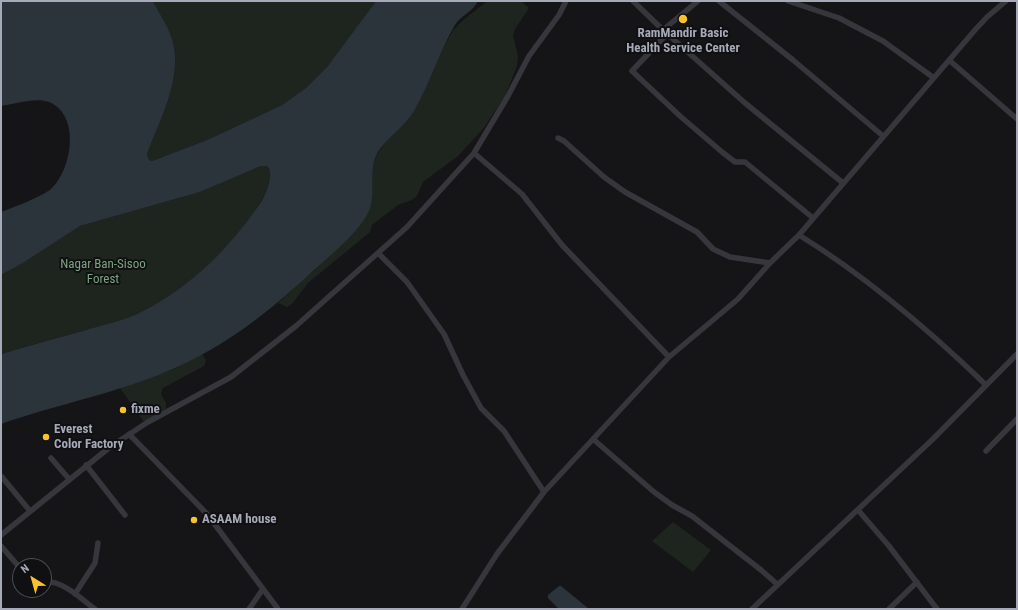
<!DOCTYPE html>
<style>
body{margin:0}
#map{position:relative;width:1018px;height:610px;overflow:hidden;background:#151517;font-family:"Roboto Condensed",sans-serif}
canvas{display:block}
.frame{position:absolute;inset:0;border:2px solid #a6aab8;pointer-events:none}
.north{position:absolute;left:12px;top:558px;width:40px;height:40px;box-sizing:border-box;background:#101012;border:1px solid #4c4e54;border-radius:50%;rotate:323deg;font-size:11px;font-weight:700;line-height:16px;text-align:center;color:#a6aab8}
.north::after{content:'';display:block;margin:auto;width:14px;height:18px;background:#f9c22b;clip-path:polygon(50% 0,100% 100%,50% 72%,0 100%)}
</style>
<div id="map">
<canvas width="1018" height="610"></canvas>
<div class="frame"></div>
<div class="north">N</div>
</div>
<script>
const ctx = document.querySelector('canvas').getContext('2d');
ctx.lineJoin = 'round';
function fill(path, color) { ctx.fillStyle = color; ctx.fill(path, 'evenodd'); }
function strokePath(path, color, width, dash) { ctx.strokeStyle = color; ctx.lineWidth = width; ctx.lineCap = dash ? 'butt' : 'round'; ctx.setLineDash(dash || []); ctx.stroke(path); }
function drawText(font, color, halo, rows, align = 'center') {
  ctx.font = font + ' "Roboto Condensed",sans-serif'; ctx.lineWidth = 4; ctx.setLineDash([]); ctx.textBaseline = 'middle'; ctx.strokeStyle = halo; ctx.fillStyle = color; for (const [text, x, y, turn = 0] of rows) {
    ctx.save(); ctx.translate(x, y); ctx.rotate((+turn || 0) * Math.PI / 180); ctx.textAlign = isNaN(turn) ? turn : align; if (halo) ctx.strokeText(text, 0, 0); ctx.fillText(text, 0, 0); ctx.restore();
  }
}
const green = new Path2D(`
 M153,1H376L327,67L306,88L282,105L207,140L152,161L149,160L147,154C161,117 186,73 170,33C166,22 158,12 153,1Z
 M487,1H521L529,8L515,29L513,35L518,56L517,66L505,96L483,129L458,156L423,182L417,196L412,200L398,205L372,225L370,232L308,283L292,304L287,307L278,303L317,268L373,167C377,144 400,132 412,114C428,89 436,58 451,34C457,23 477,10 487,1Z
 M261,166H267L270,169C273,185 260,203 252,216C225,256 184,291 141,312C122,321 102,326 83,331C55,338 28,346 1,354V275L23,263L80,226L200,192Z
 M202,354L206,360L204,366L163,388L161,394L166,403V409L144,422L120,388L174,369Z
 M673,522L711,550L693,572L652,541Z`);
const water = new Path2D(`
 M1,1H153C158,12 166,22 170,33C186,73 161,117 147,154L149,160L152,161L207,140L282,105L306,88L327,67L376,1H478C473,12 461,15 455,25C439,52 430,84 414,111C405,126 390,136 380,149C365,169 379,194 367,215C355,236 328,257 310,274C270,311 224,347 173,369C118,393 58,404 1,424V354C28,346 56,338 83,331C102,325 123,321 141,312C191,287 230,248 261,202C266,194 275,173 267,166H261L200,192L80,226L23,263L1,275V212C14,207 41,197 51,189C72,170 81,115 49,102C36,97 15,104 1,106Z
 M559,586H561L589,609H559L548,598V595Z`);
const minor = new Path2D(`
 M633,1L663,30L698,1
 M719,1L793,60L883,136
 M788,1L839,18L883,41L934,78
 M663,30L664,37L632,71L680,116L722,152L735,162H745L813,218
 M663,30L745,103L843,183
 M949,60L1017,119
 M558,138L564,141L604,177L625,192L697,232L713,249L730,257L770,263
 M474,153L522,194L562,245L669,357
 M799,235C867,277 929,330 986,385
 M378,253L407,282L444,334L463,375L481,408L504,431L544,492
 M129,434L207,514L278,609
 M593,439L654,492L672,505L692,516L761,570L777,584
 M986,451L1017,419
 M51,458L69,479
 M86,465L125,515
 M2,477L30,511
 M858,510L889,546L937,609
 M1,535L110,447L148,422L231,377L296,326L407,227L474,153L508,96L529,56L559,15L566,1
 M1,546L20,568
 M44,582C63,580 81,599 95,609
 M75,594L95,563L98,543
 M249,609L263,589
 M462,609L497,554L544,492L669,357L738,299L770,263L799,235L975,30L987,17L1006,1
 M752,609L933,439L1017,354
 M889,609L917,582`);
const markers = [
 [683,19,5,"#f9c22b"],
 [123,410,4,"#f9c22b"],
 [46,437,4,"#f9c22b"],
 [194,520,4,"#f9c22b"]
];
const poiNames = [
 ["RamMandir Basic",683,34,"center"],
 ["Health Service Center",683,49,"center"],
 ["fixme",131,410],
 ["Everest",54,430],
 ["Color Factory",54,445],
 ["ASAAM house",202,520]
];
const parkNames = [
 ["Nagar Ban-Sisoo",103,265],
 ["Forest",103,280]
];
fill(green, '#1d251e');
fill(water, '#2b333b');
strokePath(minor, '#36363c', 5.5);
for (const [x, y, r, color] of markers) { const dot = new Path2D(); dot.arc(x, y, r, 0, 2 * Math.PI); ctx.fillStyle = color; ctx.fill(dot); strokePath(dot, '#101012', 1.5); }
drawText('bold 13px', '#a6aab8', '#101012', poiNames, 'left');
drawText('13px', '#7ca481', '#101012', parkNames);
</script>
